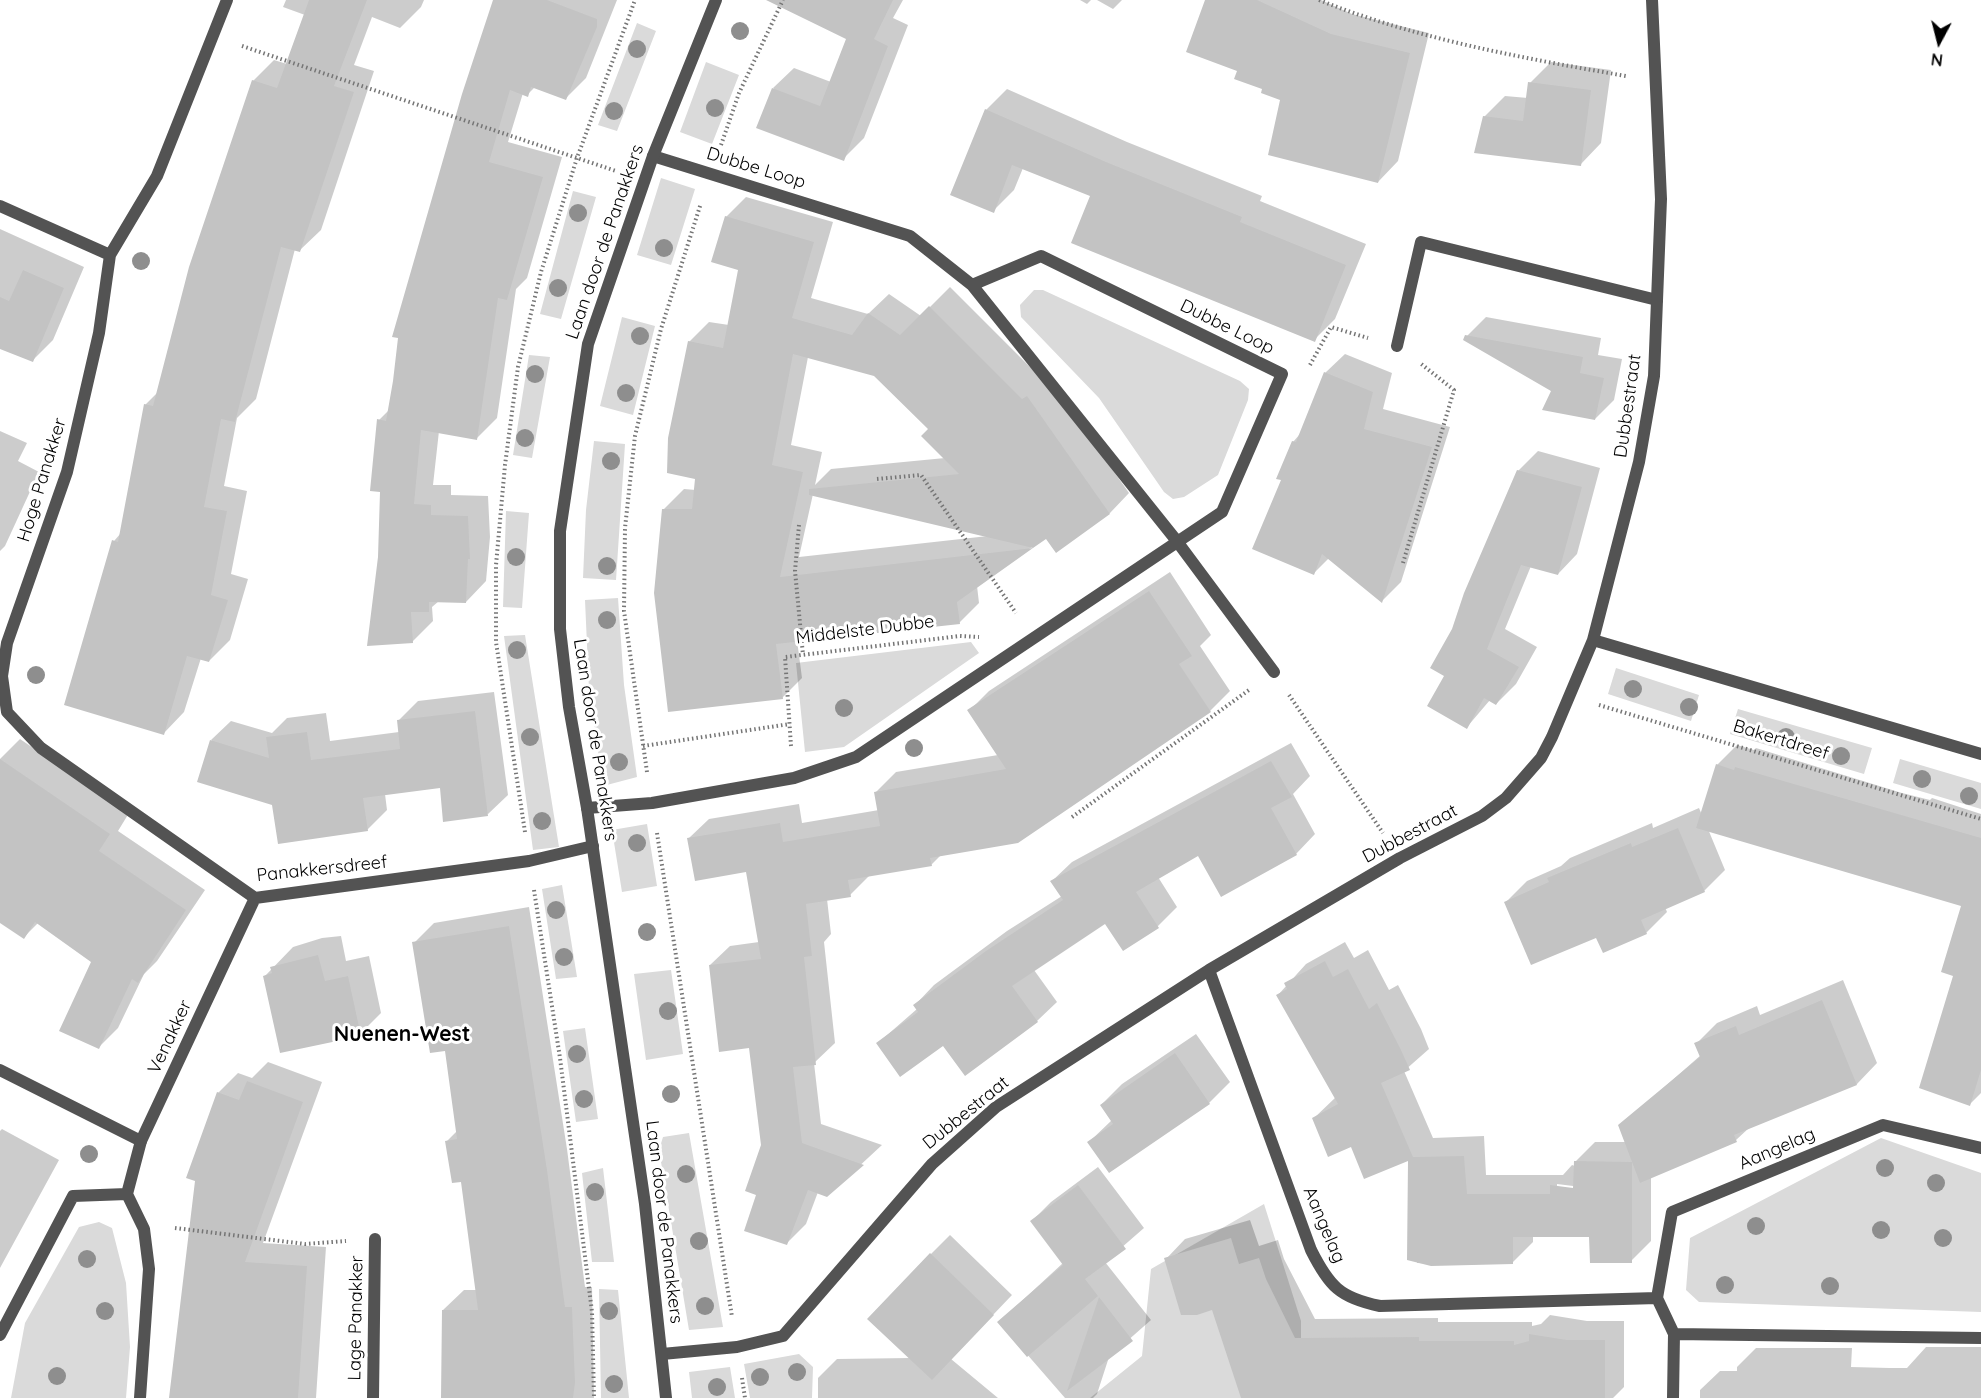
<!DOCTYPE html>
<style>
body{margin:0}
#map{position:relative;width:1981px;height:1398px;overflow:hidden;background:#fff;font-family:Quicksand,sans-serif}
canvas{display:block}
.north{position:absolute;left:1909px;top:12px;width:60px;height:60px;-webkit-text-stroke:4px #fff;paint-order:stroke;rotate:187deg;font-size:16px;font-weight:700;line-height:24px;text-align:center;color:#000}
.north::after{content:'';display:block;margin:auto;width:21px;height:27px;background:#000;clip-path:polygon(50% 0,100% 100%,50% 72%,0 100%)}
</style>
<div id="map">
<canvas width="1981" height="1398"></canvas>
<div class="north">N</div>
</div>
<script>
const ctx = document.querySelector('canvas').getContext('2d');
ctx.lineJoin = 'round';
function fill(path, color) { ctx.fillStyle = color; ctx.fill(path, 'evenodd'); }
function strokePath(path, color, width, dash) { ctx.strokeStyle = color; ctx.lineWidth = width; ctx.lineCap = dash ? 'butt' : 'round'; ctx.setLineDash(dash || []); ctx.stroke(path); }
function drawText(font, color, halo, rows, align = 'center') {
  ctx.font = font + ' Quicksand,sans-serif'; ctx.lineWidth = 6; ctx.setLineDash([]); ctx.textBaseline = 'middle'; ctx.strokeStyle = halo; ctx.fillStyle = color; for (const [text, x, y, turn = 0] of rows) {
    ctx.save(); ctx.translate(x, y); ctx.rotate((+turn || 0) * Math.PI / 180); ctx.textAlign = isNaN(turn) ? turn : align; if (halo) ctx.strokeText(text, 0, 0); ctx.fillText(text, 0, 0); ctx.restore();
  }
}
const green = new Path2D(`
 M637,23L656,31L617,131L598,125Z
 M706,62L739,75L712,144L680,132Z
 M661,178L695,189L671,265L637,255Z
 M573,191L596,197L561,319L540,314Z
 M1034,290H1043L1240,381L1249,389L1248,400L1218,475L1184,497L1173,499L1164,492L1099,398L1021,317L1020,305Z
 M622,317L655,326L633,415L600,406Z
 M529,355L550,357L532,458L513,455Z
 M594,441L625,444L616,580L583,578L586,510Z
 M506,511L529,513L522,608L503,607Z
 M618,598L624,685L637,777L603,786L589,690L585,600Z
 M525,635L559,847L533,850L504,636Z
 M971,642L979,653L844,747L805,752L796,663Z
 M1616,668L1699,695L1691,721L1608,694Z
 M1738,709L1872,748L1864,774L1730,734Z
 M1900,759L1981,783V809L1893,783Z
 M647,824L657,886L622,892L612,830Z
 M562,885L577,977L556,979L542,889Z
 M671,970L683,1054L646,1060L634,974Z
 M585,1028L598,1119L576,1122L563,1031Z
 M689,1133L723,1327L689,1330L659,1150L663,1137Z
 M1881,1138L1981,1173V1312L1699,1302L1686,1290L1690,1238Z
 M603,1168L614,1262H592L582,1173Z
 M1264,1204L1301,1321V1398H1090L1142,1356L1151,1269Z
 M99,1222L112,1228L126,1283L130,1347L126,1398H11L25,1323L79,1227Z
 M599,1289L618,1290L629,1398H601Z
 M799,1354L813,1367L812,1398H750L744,1364Z
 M730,1367L735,1398H692L689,1372Z`);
const shadow = new Path2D(`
 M286,0H424L421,7L400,28L372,17L354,65L374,71L321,230L300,250L295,249L256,399L237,418L224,486L247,491L231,574L248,579L230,640L209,661L201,658L184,712L164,733L114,541L121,533L145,405L158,392L253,81L274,60L287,64L305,15L283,7Z
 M497,0H617L586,78L566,98L535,87L527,95L523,93L508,142L562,157L527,278L516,289L497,418L477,438L439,431L433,485H451V495L488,496L490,537L486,581L466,602L439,601L432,607L433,621L412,642L380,557L381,490L379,420L390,409Z
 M814,0H903L893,18L908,25L864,138L843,159L773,88L794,68L831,82L848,38Z
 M1080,0H1091L1087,4Z
 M1097,0H1122L1113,9Z
 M1210,0H1321L1352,14L1429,33L1398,161L1378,182L1282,99L1239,70Z
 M1551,62L1611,70L1601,143L1581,164L1484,117L1505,96L1528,98L1530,83Z
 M1007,89L1127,142L1262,196L1260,201L1366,244L1335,319L1314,340L1092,195L1023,168L1014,190L993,211L986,110Z
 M746,197L833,222L811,298L868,314L889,294L921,316L950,287L1043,380L1047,377L1129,493L1110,513L1056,550L1046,537L977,586L979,603L959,623L797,640L802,678L782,698L664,509L684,489L696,490L689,342L709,322L729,325L739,268L726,217ZM808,357L875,375L930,429L945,458L831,469L815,485L822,452L791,445ZM813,494L988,536L799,557Z
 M0,229L84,267L53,340L32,361L0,347Z
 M1486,317L1601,338L1598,355L1622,359L1614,400L1595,419L1467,336Z
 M1345,354L1392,373L1383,409L1450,427L1401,582L1382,601L1329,558L1314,573L1293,442L1300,434L1325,373Z
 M0,431L27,443L18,461L39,472L5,546L0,551Z
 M1538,451L1600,468L1577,554L1558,574L1531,566L1505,629L1537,647L1516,684L1496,704L1490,700L1467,727L1446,675L1453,630L1518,471Z
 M1170,572L1211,635L1200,646L1230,691L1210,711L941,855L931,865L870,875L850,895L827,899L831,934L824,942L835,1043L814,1063L821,1124L882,1145L827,1196L818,1192L806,1224L787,1243L758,1194L762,1145L750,1046L710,965L730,946L759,942L747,870L689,838L709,819L799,804L802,823L879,810L876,792L896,772L998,755L969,711L989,691Z
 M494,692L508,795L488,814L441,786L385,794L387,810L367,830L274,803L211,740L231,721L272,733L287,718L326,713L330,741L399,732L398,721L418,701Z
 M20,739L129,813L118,831L205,890L157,961L144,974L118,1028L98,1048L93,961L38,923L24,937L0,921V759Z
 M1291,743L1310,776L1293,794L1315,834L1296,854H1198L1158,877L1177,907L1158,926L1105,922L1034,970L1057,1002L1037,1021L943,1043H878L917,1009L915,1005L934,985L1007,931L1062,896L1052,881L1072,862Z
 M1737,745L1754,750L1756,748L1902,793L1930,800L1932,798L1981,814V1093L1970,1104L1955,975L1963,905L1708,829L1725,870L1704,891L1665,907L1667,912L1646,933L1597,936L1506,902L1527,881L1561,866L1570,858L1652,823L1653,828L1699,808L1702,815L1717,765Z
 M529,907L567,1149L585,1287H592L594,1398H443V1310L464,1290H477L463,1180L447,1141L457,1131L446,1049L414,943L434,923Z
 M341,936L346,961L369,956L381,1013L360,1034L265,976L293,947L322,938Z
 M1345,942L1354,958L1368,950L1389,990L1398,985L1421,1029L1429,1049L1404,1071L1433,1138L1484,1136L1486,1175H1563L1572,1165L1575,1166V1162L1595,1142H1626L1620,1126L1701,1055L1696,1044L1717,1023L1757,1006L1760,1015L1843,980L1877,1063L1857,1084L1749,1128L1736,1140L1651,1176V1241L1631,1261L1591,1236H1533V1242L1513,1262L1464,1265L1417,1263L1409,1158L1352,1145L1313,1119L1336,1097L1278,995L1306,964ZM1557,1184L1581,1187V1190L1557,1187Z
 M1196,1034L1230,1082L1209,1103L1089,1142L1112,1120L1101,1105L1122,1084Z
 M268,1062L322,1082L263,1243L326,1247L316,1398H171L218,1093L238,1073L252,1078Z
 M2,1129L59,1160L0,1268V1131Z
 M1098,1167L1144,1228L1105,1262L1151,1320L1109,1357L1097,1394L1093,1398H1065L999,1322L1063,1263L1032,1221L1051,1202Z
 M1250,1220L1259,1246L1278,1240L1284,1259L1315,1319L1438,1318V1322H1532V1326L1541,1324L1550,1315L1587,1321H1624V1387L1613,1398H1243L1213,1308L1166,1259L1185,1239Z
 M950,1235L1012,1295L951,1359L998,1398H818V1378L837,1359L910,1358L931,1254Z
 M1926,1347H1981V1398H1700V1390L1720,1371H1737V1367L1756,1348H1852L1851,1367L1890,1368H1907Z`);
const building = new Path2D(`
 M309,0H367L334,86L354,92L300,252L281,247L235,422L221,419L204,507L227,511L211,595L228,600L209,662L187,656L164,735L64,705L112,540L118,542L144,404L153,406L189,267L252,80L277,88Z
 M493,0H547L597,19V27L566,100L531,87L528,97L510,90L489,162L543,177L507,300L498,298L477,440L421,430L414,504L431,505V515L468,516L470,559H468L466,603L429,602V612H411L413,643L367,646L378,557L380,492L370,491L377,419L386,421L393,381L398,338L392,337L462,94Z
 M766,0H893L874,39L888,46L844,161L756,128L772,88L820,106L846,39Z
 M1205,0H1257L1331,34L1410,53L1378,183L1268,155L1280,100L1261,93L1262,89L1234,79L1237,71L1186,52Z
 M1528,82L1591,90L1581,166L1474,153L1483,116L1523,121Z
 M985,109L1106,162L1242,217L1240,222L1346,265L1315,342L1071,243L1090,196L1012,165L994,213L950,195Z
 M725,216L814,242L792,318L852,335L868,313L900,335L929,306L1022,399L1027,396L1110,514L1056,553L1046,539L1033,548L809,495V489L959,474L921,436L928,429L874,376L793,354L772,465L803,472L780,577L1033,548L957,602L960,624L776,644L783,699L668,712L654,593L662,509H692L695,479L667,473L668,438L688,341L723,348L738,270L711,262Z
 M23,270L64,288L33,362L0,349V297L9,301Z
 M1465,335L1583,357L1580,373L1604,378L1595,420L1542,410L1551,391L1463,340Z
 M1324,372L1373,392L1364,429L1432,447L1382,603L1322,554L1314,575L1252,549L1281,480L1276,479L1292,441L1296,442Z
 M1517,470L1582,487L1558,575L1521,565L1487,649L1519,667L1496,705L1484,698L1467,729L1427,706L1444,676L1430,668L1452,629L1464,593Z
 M1149,591L1192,656L1179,664L1211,712L1018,843L930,858L932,866L848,880L851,897L806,904L812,956L804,957L816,1065L793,1067L802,1143L864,1165L827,1197L808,1190L787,1245L744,1231L756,1195L745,1191L761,1145L749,1048L719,1052L709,965L761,959L746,872L695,881L687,838L780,823L783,842L880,826L874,792L1006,769L967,710Z
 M475,711L488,816L443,822L440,788L363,798L368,831L278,844L272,805L197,782L210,740L269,758L266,737L307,732L311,760L400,749L397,720Z
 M0,759L110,834L99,851L186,910L138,983L132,979L99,1049L59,1031L91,962L35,922L24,939L0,923Z
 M1271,761L1292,797L1271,808L1297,855L1221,897L1198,856L1136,892L1159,928L1123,951L1105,924L1012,986L1038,1022L965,1076L943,1046L900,1077L876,1043L918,1012L913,1005L986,951L1063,900L1050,881Z
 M1716,764L1734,770L1735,767L1981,838V1070L1970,1106L1919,1088L1953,976L1941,972L1961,906L1696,828Z
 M1678,828L1705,892L1641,920L1647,934L1603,953L1596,938L1531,965L1504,902L1549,882L1547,878L1631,843L1632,847Z
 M509,926L547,1170L565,1307H572L575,1383L573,1398H441L442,1310H478L461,1182L452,1183L445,1141L457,1139L445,1051L430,1053L412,942Z
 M318,955L325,981L348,976L361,1036L280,1053L263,976L272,973L270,967Z
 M1325,961L1333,977L1348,969L1369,1009L1377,1003L1401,1050L1410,1070L1381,1083L1413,1157L1464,1156L1467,1194H1550V1185L1573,1188L1574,1161L1632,1162V1263H1590L1589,1237H1513V1264L1431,1266L1407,1260L1408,1161L1364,1179L1351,1147L1328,1157L1312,1118L1338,1104L1276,995L1287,989L1284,983Z
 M1822,1000L1857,1085L1734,1135L1737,1142L1640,1183L1618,1125L1700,1057L1694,1043L1736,1026L1739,1035Z
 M1175,1053L1210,1104L1109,1173L1087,1142L1113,1124L1100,1105Z
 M247,1081L303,1102L245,1262L307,1266L298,1398H169L195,1181L186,1178L217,1092L239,1100Z
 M1078,1185L1126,1249L1085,1279L1098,1296L1027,1357L997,1322L1063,1265L1030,1221Z
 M1231,1238L1239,1264L1259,1258L1266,1279L1295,1338L1419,1337V1341H1514V1345L1529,1341V1334L1567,1340H1605V1398H1241L1212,1310L1197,1315H1181L1164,1258Z
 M930,1253L994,1315L932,1380L867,1319Z
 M1099,1297L1133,1341L1067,1391Z`);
const path = new Path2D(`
 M1319,0C1417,39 1522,58 1626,76
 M242,46L616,171
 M721,145L739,93L783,0
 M1310,365L1331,327L1368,338
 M877,479L921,475L1016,613
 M799,525L795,571L803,655
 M1403,563L1454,390L1420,363
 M1289,695L1383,833
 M1599,705L1981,819
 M643,746L790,724
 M791,746L785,657L960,636L979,637
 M647,772L624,611L625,528L635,436L661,329L701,203
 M1072,817L1249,690
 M525,832L496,642V565L505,465L518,367L541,272L577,158L635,0
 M657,833L732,1317
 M534,890L560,1058L592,1312L594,1398
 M175,1228L305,1244L346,1241
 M742,1378L745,1398`);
const service = new Path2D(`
 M1397,346L1421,242L1657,300
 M0,1070L141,1141
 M373,1398L375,1239`);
const minor = new Path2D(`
 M227,0L157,176L110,255L99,333L67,472L7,643L2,676L7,712L41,748L255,898L529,861L593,846
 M653,156L910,236L972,285L1176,540L1274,672
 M0,206L110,255
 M1593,640L1981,754
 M587,808L652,803L794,778L856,757L1222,512L1282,374L1041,256L972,285
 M1209,970L1311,1250C1329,1286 1340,1298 1380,1306L1657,1298
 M1674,1334L1981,1338
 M0,1335L73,1196L127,1194
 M662,1354L737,1347L783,1336L932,1164L996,1107L1209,970L1400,858L1482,816L1506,798L1541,758L1552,737L1593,640L1639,462L1654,376L1661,199L1652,0
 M140,1398L149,1269L144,1229L127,1194L141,1141L255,898
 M1673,1398L1674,1334L1657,1298L1672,1212L1883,1125L1981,1148`);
const tertiary = new Path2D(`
 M666,1398L645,1204L587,808L569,707L560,629V531L588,344L653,156L716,0`);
const trees = [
 [740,31],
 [637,49],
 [715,108],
 [614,111],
 [578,213],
 [664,248],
 [141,261],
 [558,288],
 [640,336],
 [535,374],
 [626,393],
 [525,438],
 [611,461],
 [516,557],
 [607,566],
 [607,620],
 [517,650],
 [36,675],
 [1633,689],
 [1689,707],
 [844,708],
 [530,737],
 [1786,737],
 [914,748],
 [1841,756],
 [619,762],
 [1922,779],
 [1969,796],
 [542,821],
 [637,843],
 [556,910],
 [647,932],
 [564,957],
 [668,1011],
 [577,1054],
 [671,1094],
 [584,1099],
 [89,1154],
 [1885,1168],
 [686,1174],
 [1936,1183],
 [595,1192],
 [1756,1226],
 [1881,1230],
 [1943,1238],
 [699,1241],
 [87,1259],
 [1725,1285],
 [1830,1286],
 [705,1306],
 [105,1311],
 [609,1311],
 [797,1372],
 [57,1376],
 [760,1377],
 [614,1384],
 [717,1387]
];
const streetNames = [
 ["Dubbe Loop",756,168,17],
 ["Laan door de Panakkers",605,242,-71],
 ["Dubbe Loop",1227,327,26],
 ["Dubbestraat",1628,406,-82],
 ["Hoge Panakker",42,480,-73],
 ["Middelste Dubbe",865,630,-7],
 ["Laan door de Panakkers",595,740,81],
 ["Bakertdreef",1781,740,17],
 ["Dubbestraat",1410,834,-28],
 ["Panakkersdreef",322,869,-6],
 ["Venakker",170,1037,-65],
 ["Dubbestraat",966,1113,-39],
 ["Aangelag",1777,1149,-23],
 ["Laan door de Panakkers",664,1222,83],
 ["Aangelag",1324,1225,67],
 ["Lage Panakker",356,1318,-89]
];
const quarterNames = [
 ["Nuenen-West",402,1035]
];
fill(green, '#dadada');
fill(shadow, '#0003');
fill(building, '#c3c3c3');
strokePath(path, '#757575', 4, [1.5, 3]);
strokePath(service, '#535353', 12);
strokePath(minor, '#535353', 12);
strokePath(tertiary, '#535353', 12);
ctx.fillStyle = '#8e8e8e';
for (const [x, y] of trees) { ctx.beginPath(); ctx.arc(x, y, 9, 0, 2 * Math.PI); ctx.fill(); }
drawText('18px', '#000', '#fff', streetNames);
drawText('bold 21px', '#000', '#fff', quarterNames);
</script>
